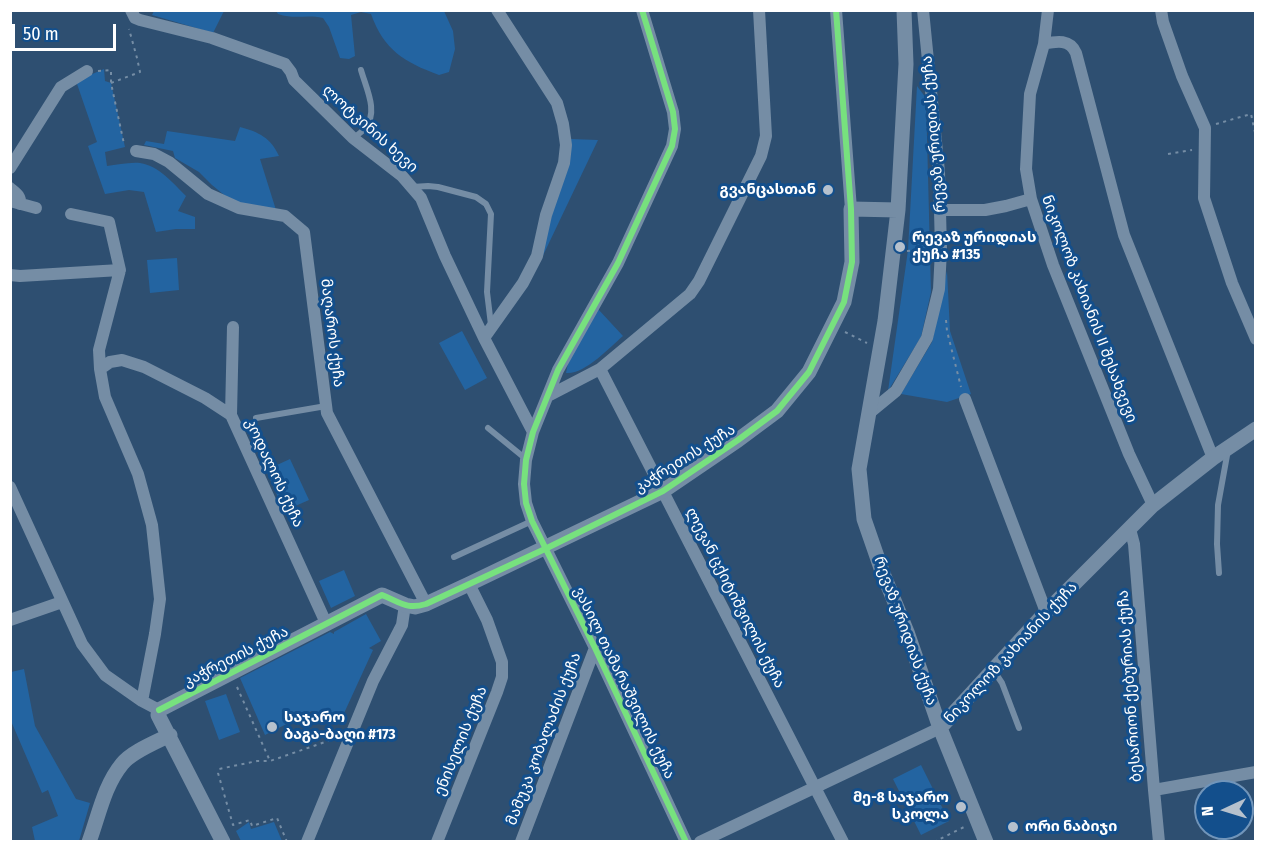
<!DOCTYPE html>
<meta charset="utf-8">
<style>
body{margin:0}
#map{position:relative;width:1266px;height:852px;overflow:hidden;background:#2e4f71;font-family:"Fira Sans Condensed",sans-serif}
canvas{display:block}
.frame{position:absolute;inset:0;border:12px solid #fff;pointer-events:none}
.north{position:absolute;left:1194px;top:780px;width:60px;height:60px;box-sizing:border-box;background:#134f8c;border:2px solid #7195ba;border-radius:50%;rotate:266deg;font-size:16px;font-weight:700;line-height:24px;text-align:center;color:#fff}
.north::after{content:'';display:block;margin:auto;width:21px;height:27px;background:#b6c1cd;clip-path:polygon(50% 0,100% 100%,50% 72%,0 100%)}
.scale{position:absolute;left:12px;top:24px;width:104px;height:27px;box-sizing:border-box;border:3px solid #fff;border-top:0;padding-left:8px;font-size:18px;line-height:21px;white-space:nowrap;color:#fff;-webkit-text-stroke:4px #134f8c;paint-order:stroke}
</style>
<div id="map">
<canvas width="1266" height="852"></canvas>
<div class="frame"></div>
<div class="north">N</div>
<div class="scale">50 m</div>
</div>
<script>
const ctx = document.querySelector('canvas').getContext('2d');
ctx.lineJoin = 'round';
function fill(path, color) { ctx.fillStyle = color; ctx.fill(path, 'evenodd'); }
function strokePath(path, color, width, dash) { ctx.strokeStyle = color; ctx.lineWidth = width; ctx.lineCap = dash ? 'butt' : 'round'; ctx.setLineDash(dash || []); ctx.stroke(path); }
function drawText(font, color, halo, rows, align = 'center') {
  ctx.font = font + ' "Fira Sans Condensed","Noto Sans Georgian",sans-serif'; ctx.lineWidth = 6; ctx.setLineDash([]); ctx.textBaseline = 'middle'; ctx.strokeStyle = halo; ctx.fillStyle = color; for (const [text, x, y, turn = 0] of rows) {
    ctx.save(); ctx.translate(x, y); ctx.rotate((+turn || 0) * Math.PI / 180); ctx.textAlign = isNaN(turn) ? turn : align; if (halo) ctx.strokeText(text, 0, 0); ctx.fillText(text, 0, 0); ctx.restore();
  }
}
const green = new Path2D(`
 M154,11H224L213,33L152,15Z
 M276,11H444L453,31L455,49L449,72L439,75C404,62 384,50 371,14L361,12L351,15L355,56L349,59L340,58L329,27L323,18C306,14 296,20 278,14Z
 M104,69L105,81L111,83L125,147L105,152L107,166C117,165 129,162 140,163C159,166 173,183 186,196L178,211L195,217V229H176L156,232L144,192L129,190L105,194L88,146L97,142L76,81Z
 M917,86L926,98L931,292L921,337L888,391L908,250Z
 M240,127C259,132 271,138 279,156L260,159L276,210L249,206L229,199L212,185L199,172L175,158L173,151L144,145L146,141L164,144L167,131L235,141Z
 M571,139L598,140L538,266Z
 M177,258L179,290L150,293L147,260Z
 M947,271L950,331L971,394L947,402L901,394L932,342Z
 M598,309L623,336C609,348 584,375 566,373L568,363Z
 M462,331L487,378L465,390L439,343Z
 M290,459L309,500L284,511L266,470Z
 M344,570L355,596L331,608L319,581Z
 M366,614L381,641L369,648L373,650L340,722L312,711L265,735L240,678L330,632L334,634V632Z
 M24,669L35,726L76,799L90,803L79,841H35L32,827L58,816L48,790L42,793L11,721V672Z
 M226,694L240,732L219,740L205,701Z
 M921,765L949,821L921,835L893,779Z
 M249,822L251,829L274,822L282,841H241L236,831Z`);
const path = new Path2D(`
 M98,71L111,70V83L124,144
 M111,83L140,72L137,58L129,29
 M1216,124L1251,114L1256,137
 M1168,154L1192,150
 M907,251L928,250
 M946,320L947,331L961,387
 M845,332L867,343
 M237,687L270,761
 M287,842L277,818L252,826L250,820L233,825L218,773L219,769L257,761H270L331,740L334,741
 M934,842L964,827`);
const service = new Path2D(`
 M354,138C357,135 362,132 365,128C379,112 366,88 361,70
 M412,187L428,186L438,187L476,197L486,204L491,214L487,292L491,325
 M256,418L326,406
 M488,428L526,459
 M454,557L532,521
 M1219,573L1217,544L1218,505L1228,450
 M994,671L1002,683L1019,728`);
const minor = new Path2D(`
 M131,10L135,18L140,20L212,38L285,64L291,72L294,80L353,138L402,176L421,198L445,256L484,338L533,432
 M642,10L673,112L675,129L672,146L618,263L558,370L533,432L526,460L524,484L526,503L532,521L595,648L686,842
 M836,10L851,209
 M1048,10L1044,44L1030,94L1026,169L1031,199L1053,265L1129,454L1153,505
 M1161,10L1163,22L1182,76L1205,128L1204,198L1232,283L1256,339
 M1044,44C1057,41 1070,39 1076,53L1124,235L1213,458
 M136,151L154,154L169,162L208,194L239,208L285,216L304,232L327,413L426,604
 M10,168L61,87L87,71
 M10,188C16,193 21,196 20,204
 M10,201L36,208
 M941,210H985L1006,206L1031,199
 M71,214L109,222L120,270L99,350L100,369L105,397L138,474L152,525L160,599L155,634L142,701
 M10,275L20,276L120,270
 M233,327L231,415L326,623
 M484,338L523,283L537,256L546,215L564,163L566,145L563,124L557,103L497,10
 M100,369L110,362L122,360L144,367L205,398L231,415
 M600,369L843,842
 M548,396L600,369L690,294L699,281L761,156L766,136L759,10
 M965,399L1046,612
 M868,414L896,391L927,338L939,289L941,250L939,172L923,10
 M10,487L82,644L105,675L142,701L159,710
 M1130,529L1134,544L1154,790L1159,842
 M10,620L62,602
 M1154,790L1256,772
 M307,842L373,681L402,625L405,605
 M437,842L497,692L502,677V662L487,620L469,584
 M521,842L595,648
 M700,842L940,728`);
const tertiary = new Path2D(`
 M904,10L906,64L898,210L885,321L859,469L864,519L882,571L907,632L940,728L986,842
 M940,728L1046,612L1153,505L1213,458L1256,429
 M89,842C99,815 104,786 122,764C131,752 156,742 170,735
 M223,842L158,715L159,710L382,595L405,605L415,607L426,604L469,584L663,491L738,440L777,411L809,372L844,302L852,262L851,209L898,210`);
const cycleway = new Path2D(`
 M642,10L673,112L675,129L672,146L618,263L558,370L533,432L526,460L524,484L526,503L532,521L595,648L686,842
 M159,710L382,595C400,602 406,610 426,604L545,549L663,491L738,440L777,411L809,372L844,302L852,262L851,209L836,10`);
const markers = [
 [828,190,6,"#b6c1cd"],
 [900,247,6,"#b6c1cd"],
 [272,727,6,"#b6c1cd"],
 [961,807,6,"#b6c1cd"],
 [1013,827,6,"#b6c1cd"]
];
const streetNames = [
 ["ლოტკინის ხევი",370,129,42],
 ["რევაზ ურიდიას ქუჩა",934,134,-95],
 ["ნიკოლოზ კახიანის II შესახვევი",1089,309,69],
 ["მაღაროს ქუჩა",332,333,83],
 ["კაჭრეთის ქუჩა",685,459,-32],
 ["კოდალოს ქუჩა",274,473,65],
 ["ლევან ცქიტიშვილის ქუჩა",735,598,63],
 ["რევაზ ურიდიას ქუჩა",905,631,70],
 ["ნიკოლოზ კახიანის ქუჩა",1011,653,-47],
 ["კაჭრეთის ქუჩა",236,657,-27],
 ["ვასილ თამარაშვილის ქუჩა",624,683,64],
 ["ბესარიონ ქებურიას ქუჩა",1130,686,-94],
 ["მამუკა კობალაძის ქუჩა",544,739,-69],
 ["ენისელის ქუჩა",461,741,-68]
];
const poiNames = [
 ["გვანცასთან",816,190,"right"],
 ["რევაზ ურიდიას",912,238],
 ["ქუჩა #135",912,255],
 ["საჯარო",284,718],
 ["ბაგა-ბაღი #173",284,735],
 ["მე-8 საჯარო",949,798,"right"],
 ["სკოლა",949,815,"right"],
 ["ორი ნაბიჯი",1025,827]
];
fill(green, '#2364a1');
strokePath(path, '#758da5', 2, [3, 4.5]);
strokePath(service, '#758da5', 6);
strokePath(minor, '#758da5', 12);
strokePath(tertiary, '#758da5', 15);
strokePath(cycleway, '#77e17e', 6);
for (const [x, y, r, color] of markers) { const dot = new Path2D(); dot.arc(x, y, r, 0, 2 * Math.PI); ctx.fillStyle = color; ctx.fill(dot); strokePath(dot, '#134f8c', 2); }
drawText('15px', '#fff', '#134f8c', streetNames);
drawText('bold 15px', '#fff', '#134f8c', poiNames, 'left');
</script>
